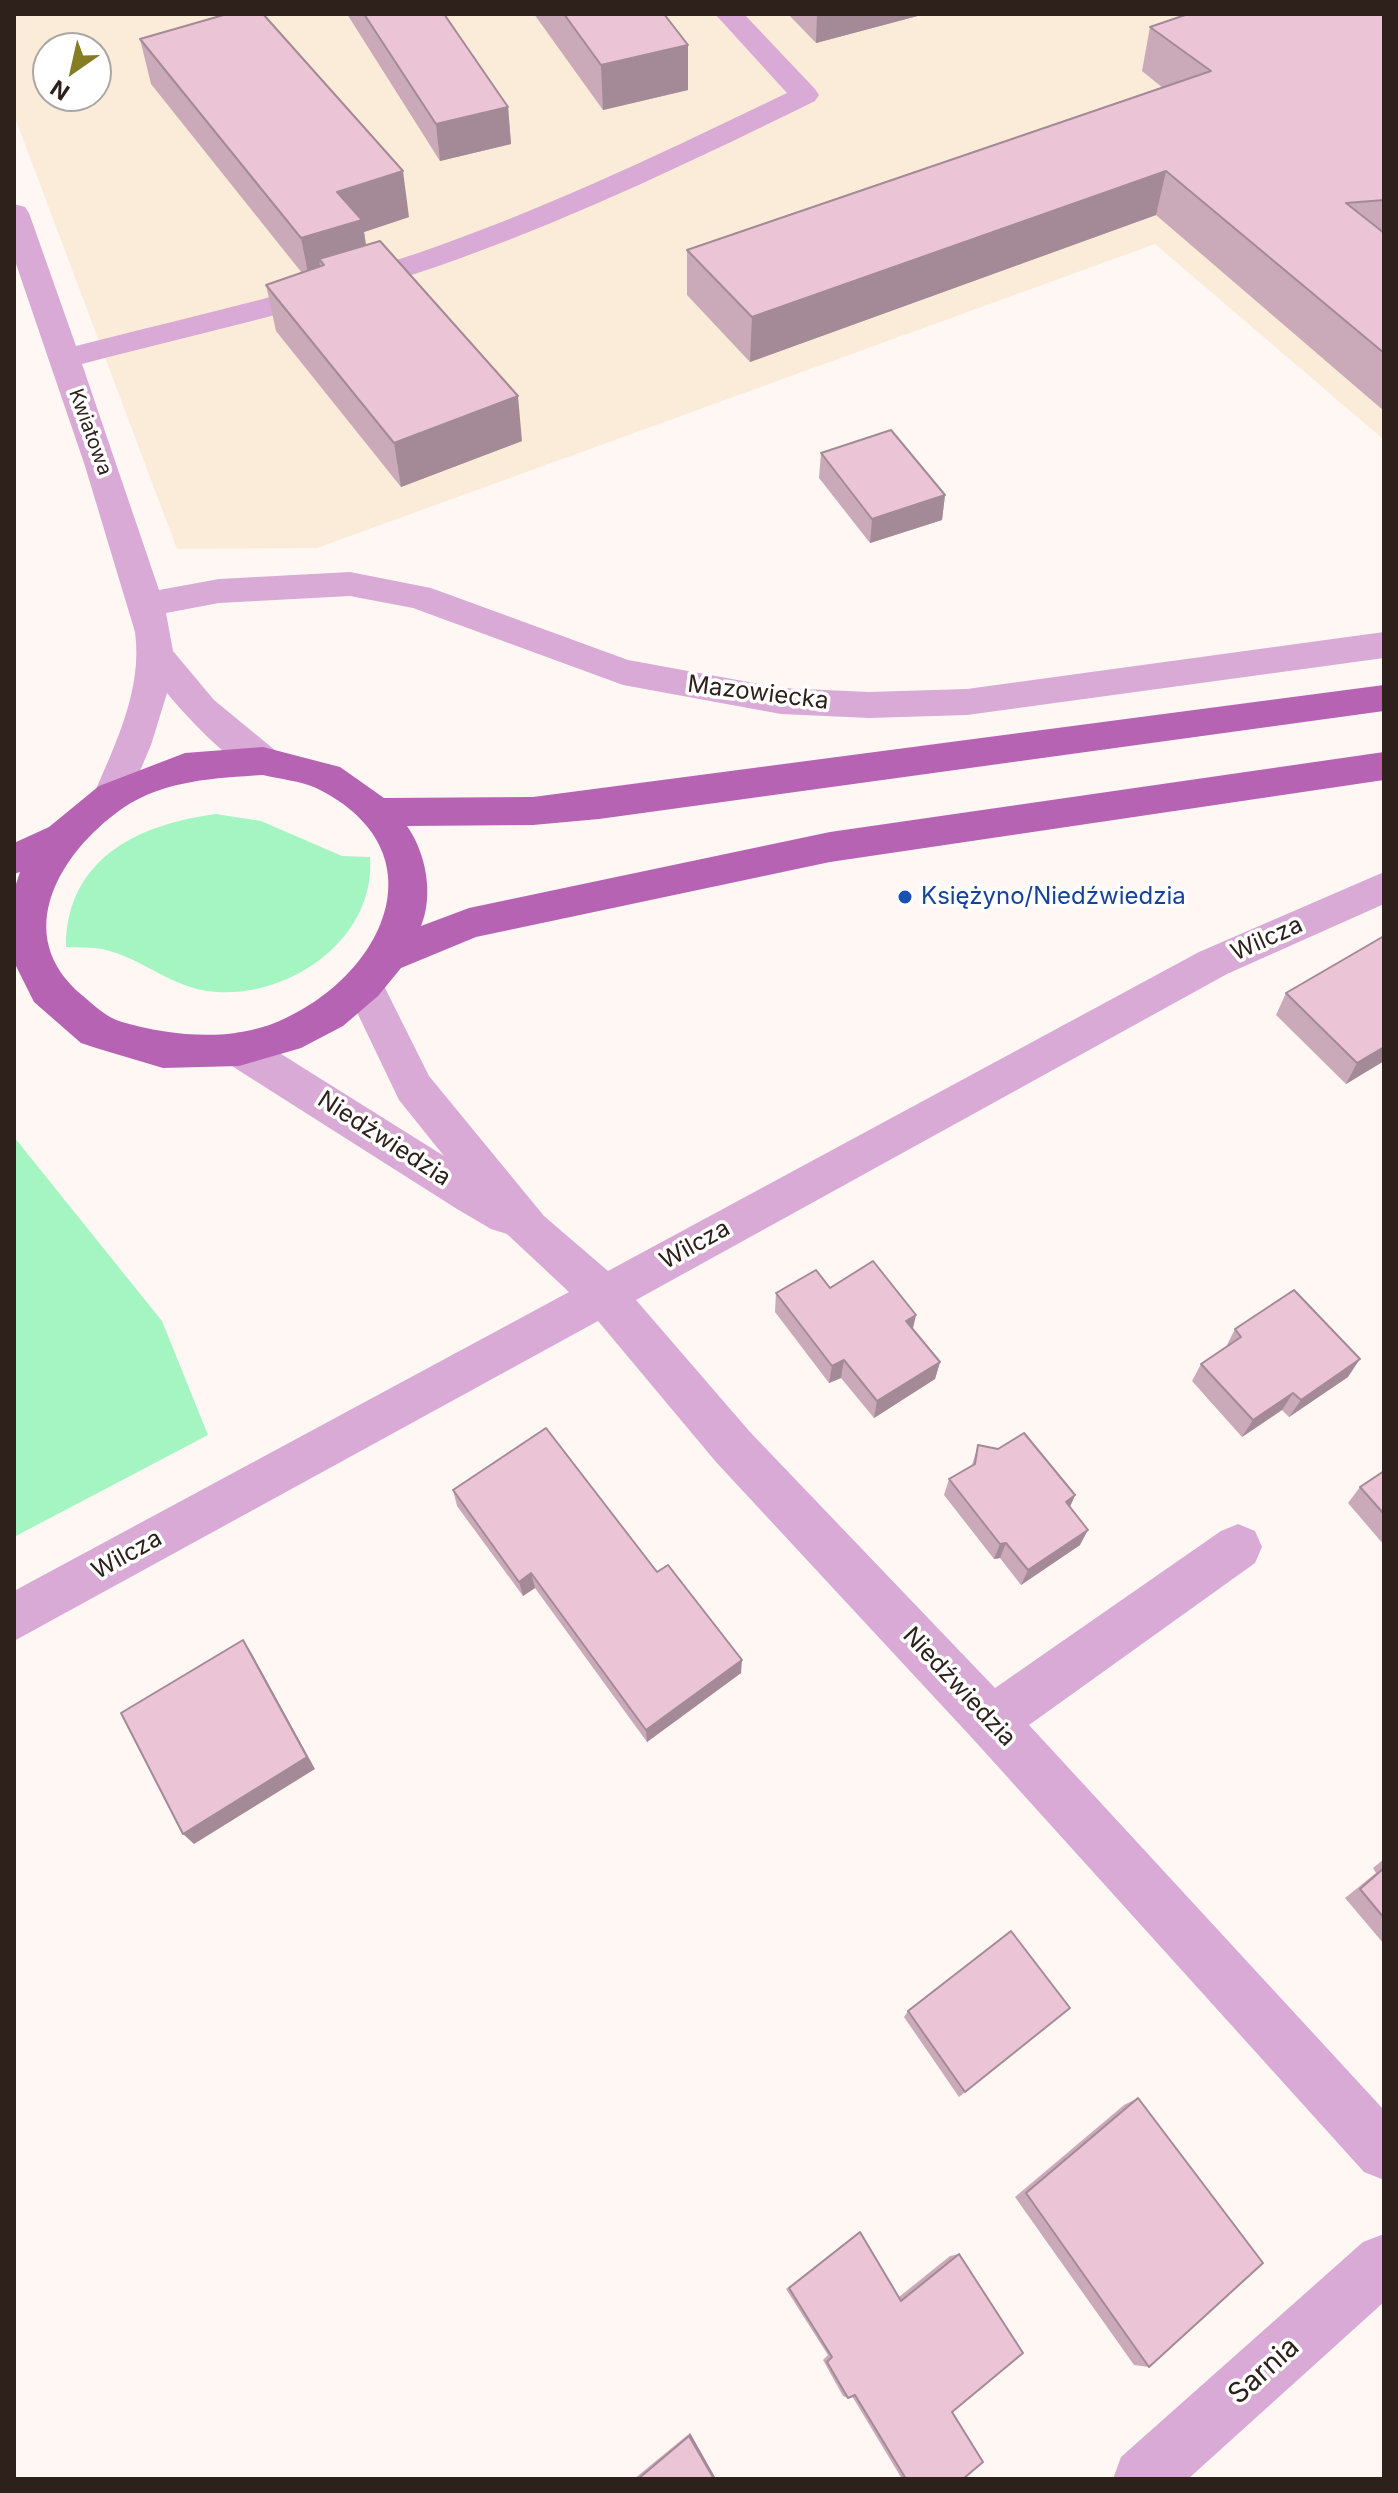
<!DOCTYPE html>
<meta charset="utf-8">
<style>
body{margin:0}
#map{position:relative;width:1398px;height:2493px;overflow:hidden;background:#fff7f4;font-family:Inter,sans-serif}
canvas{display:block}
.frame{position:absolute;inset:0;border:16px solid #2e201b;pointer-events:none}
.north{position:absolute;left:32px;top:32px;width:80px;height:80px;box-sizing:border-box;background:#fff;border:2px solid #aba6a4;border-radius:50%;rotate:214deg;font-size:22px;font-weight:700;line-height:32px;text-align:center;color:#2e201b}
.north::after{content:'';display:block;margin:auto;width:28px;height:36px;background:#847d24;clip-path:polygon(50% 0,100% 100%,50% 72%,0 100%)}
</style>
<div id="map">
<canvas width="1398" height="2493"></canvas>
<div class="frame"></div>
<div class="north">N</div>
</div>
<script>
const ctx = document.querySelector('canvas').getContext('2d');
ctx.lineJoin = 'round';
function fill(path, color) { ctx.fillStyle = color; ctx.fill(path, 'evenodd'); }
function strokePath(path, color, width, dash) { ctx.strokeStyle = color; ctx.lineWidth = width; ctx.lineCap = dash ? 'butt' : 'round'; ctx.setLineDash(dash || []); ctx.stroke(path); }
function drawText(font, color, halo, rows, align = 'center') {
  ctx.font = font + ' Inter,sans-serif'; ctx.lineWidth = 7; ctx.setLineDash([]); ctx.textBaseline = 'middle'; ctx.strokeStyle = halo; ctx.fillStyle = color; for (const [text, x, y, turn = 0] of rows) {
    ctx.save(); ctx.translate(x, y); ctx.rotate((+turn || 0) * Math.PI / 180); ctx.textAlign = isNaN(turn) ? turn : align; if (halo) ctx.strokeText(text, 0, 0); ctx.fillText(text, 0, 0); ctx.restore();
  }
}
const industrial = new Path2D(`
 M14,14H1384V440L1155,244L317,548L177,549L14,115ZM48,48H96V96H48Z`);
const green = new Path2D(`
 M216,814L261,821L342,856L370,857C376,938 292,997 216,992C172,989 143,958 102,949C91,947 77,948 66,947C66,859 138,824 216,814Z
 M14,1137L162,1321L208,1435L14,1537Z`);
const minor = new Path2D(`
 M715,14H744L815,89L819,95L815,101C699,158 582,214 461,258C338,303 209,331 82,364L159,590L219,579L350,572L431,588L628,660L781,688L869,692L967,689L1384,632V658L967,715L869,718L781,714L623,685L413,608L350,596L219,603L166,613L173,651L214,700L276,751L282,761L276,771C267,773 261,776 252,771C227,760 185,715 167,693L151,745L125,806L112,810L99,806L93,796C115,745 143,689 135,632L85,466L14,258V204L25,207L29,213L76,346C197,315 320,288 438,246C558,203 673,148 787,93Z
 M1384,872V904L1227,974L636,1300L750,1432L995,1688L1221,1531L1238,1524L1255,1531L1262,1547L1255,1563L1029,1725L1384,2110V2180L1364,2172L973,1739L716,1462L598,1321L14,1641V1591L569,1292L507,1234L491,1229L457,1209L224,1061L218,1049L224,1037L239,1032L254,1037L444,1156L399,1100L344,985L350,974L364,969L378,974L429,1076L544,1216L608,1271L1199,952Z
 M1384,2234V2302L1188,2479H1113L1121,2457L1363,2242Z`);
const major = new Path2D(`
 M1384,685V711L599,819L533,825L407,826C426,853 434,895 421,926L469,908L830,832L1384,752V780L830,862L476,937L401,968L378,996L343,1026L301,1048L239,1066L163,1068L96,1048L81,1043L34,1002L14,962V890L20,872L14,874V843L49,827L99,786L185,753L263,747L340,767L384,798L533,797ZM263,775C280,779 300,781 316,788C445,851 383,978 277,1022C229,1042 171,1036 122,1022C106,1017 96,1007 83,996C9,935 60,852 123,808C164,780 216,778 263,775Z`);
const wall = new Path2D(`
 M347,14H444L508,107L511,144L440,161Z
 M534,14H664L688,45V90L603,110Z
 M788,14H925L816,43Z
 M1384,14V411L1156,215L750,362L687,295V250L1163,88L1142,71L1150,27Z
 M140,39L409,217L364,232L366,245L522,441L401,487L276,331L266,285L302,273L151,84Z
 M821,453L945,495L942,520L870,543L819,478Z
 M1286,993L1384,1061L1346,1084L1276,1015Z
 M830,1288L913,1329L940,1362L935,1379L874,1418L841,1378L829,1383L775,1312L776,1293Z
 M1235,1329L1348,1377L1289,1417L1282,1410L1242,1437L1192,1381L1201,1364L1226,1347Z
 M978,1445L1075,1495L1070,1507L1080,1545L1021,1585L1000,1558L994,1559L944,1495L949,1479L972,1465Z
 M1384,1471V1545L1348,1503L1360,1487Z
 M453,1490L657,1572L741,1673L647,1742L535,1588L523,1596L457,1506Z
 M1384,1859V1944L1345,1898L1376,1873L1373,1868Z
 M1070,2008L959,2097L904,2017L908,2011Z
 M1138,2098L1149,2367L1134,2365L1015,2197L1124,2105Z
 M860,2232L899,2297L950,2256L959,2254L952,2412L963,2479H902L852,2396L848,2398L843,2396L823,2360L828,2355L786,2289L855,2235Z
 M690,2433L716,2479H634Z`);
const shadedWall = new Path2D(`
 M817,14H925L816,43Z
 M688,45V90L603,110L601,65Z
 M508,107L511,144L440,161L436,124Z
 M403,171L409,217L364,232L369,266L324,265L319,259L322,279L310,283L301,238L337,192Z
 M1166,171L1156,215L750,362L752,317Z
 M518,396L522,441L401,487L394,443Z
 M945,495L942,520L870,543L872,519Z
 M1384,1047V1061L1346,1084L1357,1063Z
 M916,1315L912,1333L906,1321Z
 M1360,1359L1348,1377L1289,1417L1301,1400Z
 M844,1360L841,1378L829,1383L832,1366Z
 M940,1362L935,1379L874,1418L877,1401Z
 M1293,1393L1282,1410L1242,1437L1253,1420Z
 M1075,1495L1068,1511L1066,1502Z
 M1088,1530L1080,1545L1021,1585L1028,1570Z
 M1006,1543L1000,1558L994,1559L1000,1544Z
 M531,1573L535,1588L523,1596L519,1582Z
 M243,1640L252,1654L315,1769L194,1844L183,1834Z
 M742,1660L741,1673L647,1742L646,1730Z
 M690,2433L716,2479H714L689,2436Z`);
const building = new Path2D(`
 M227,14H263L403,171L337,192L362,220L301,238L140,39Z
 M364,14H444L508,107L436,124Z
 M564,14H664L688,45L601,65Z
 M1188,14H1384V200L1346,203L1384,233V353L1166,171L752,317L687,250L1211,71L1150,27Z
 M380,241L518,396L394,443L266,285L324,265L319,259Z
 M891,430L945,495L872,519L821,453Z
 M1384,936V1047L1357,1063L1286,993Z
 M873,1261L916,1315L906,1321L940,1362L877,1401L844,1360L832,1366L776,1293L816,1270L830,1288Z
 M1294,1290L1360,1359L1301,1400L1293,1393L1253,1420L1201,1364L1241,1337L1235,1329Z
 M546,1428L657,1572L668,1565L742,1660L646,1730L531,1573L519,1582L453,1490Z
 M1024,1433L1075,1495L1066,1502L1088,1530L1028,1570L1006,1543L1000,1544L949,1479L975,1464L978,1445L998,1449Z
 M1384,1471V1514L1360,1487Z
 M243,1640L307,1757L183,1834L121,1713Z
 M1384,1868V1918L1360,1889Z
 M1011,1931L1070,2008L965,2092L908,2011Z
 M1138,2098L1263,2263L1149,2367L1026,2193Z
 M860,2232L901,2301L959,2254L1023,2353L952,2412L983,2462L963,2479H906L855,2395L848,2398L827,2362L832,2357L789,2288Z
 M689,2436L714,2479H638Z`);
const markers = [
 [905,897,8,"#1a4fb4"]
];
const farStreetnames = [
 ["Kwiatowa",90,432,70]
];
const streetNames = [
 ["Mazowiecka",758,693,7],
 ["Wilcza",1267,939,-24],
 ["Niedźwiedzia",384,1139,33],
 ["Wilcza",695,1245,-29],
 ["Wilcza",127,1555,-29],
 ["Niedźwiedzia",959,1687,47]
];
const transitNames = [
 ["Księżyno/Niedźwiedzia",921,897]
];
const nearStreetnames = [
 ["Sarnia",1264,2371,-42]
];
fill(industrial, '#fbecd9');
fill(green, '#a5f5c3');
fill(minor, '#d8aad5');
fill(major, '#b763b3');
fill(wall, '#caa9b8');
fill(shadedWall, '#a48a96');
fill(building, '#ebc5d6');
strokePath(building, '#a48a96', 2);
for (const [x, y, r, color] of markers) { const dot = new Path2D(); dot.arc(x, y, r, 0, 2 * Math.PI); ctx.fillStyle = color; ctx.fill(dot); strokePath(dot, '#fff', 3); }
drawText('20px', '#2e201b', '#fff', farStreetnames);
drawText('24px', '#2e201b', '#fff', streetNames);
drawText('24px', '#164399', '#fff', transitNames, 'left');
drawText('28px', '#2e201b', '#fff', nearStreetnames);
</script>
